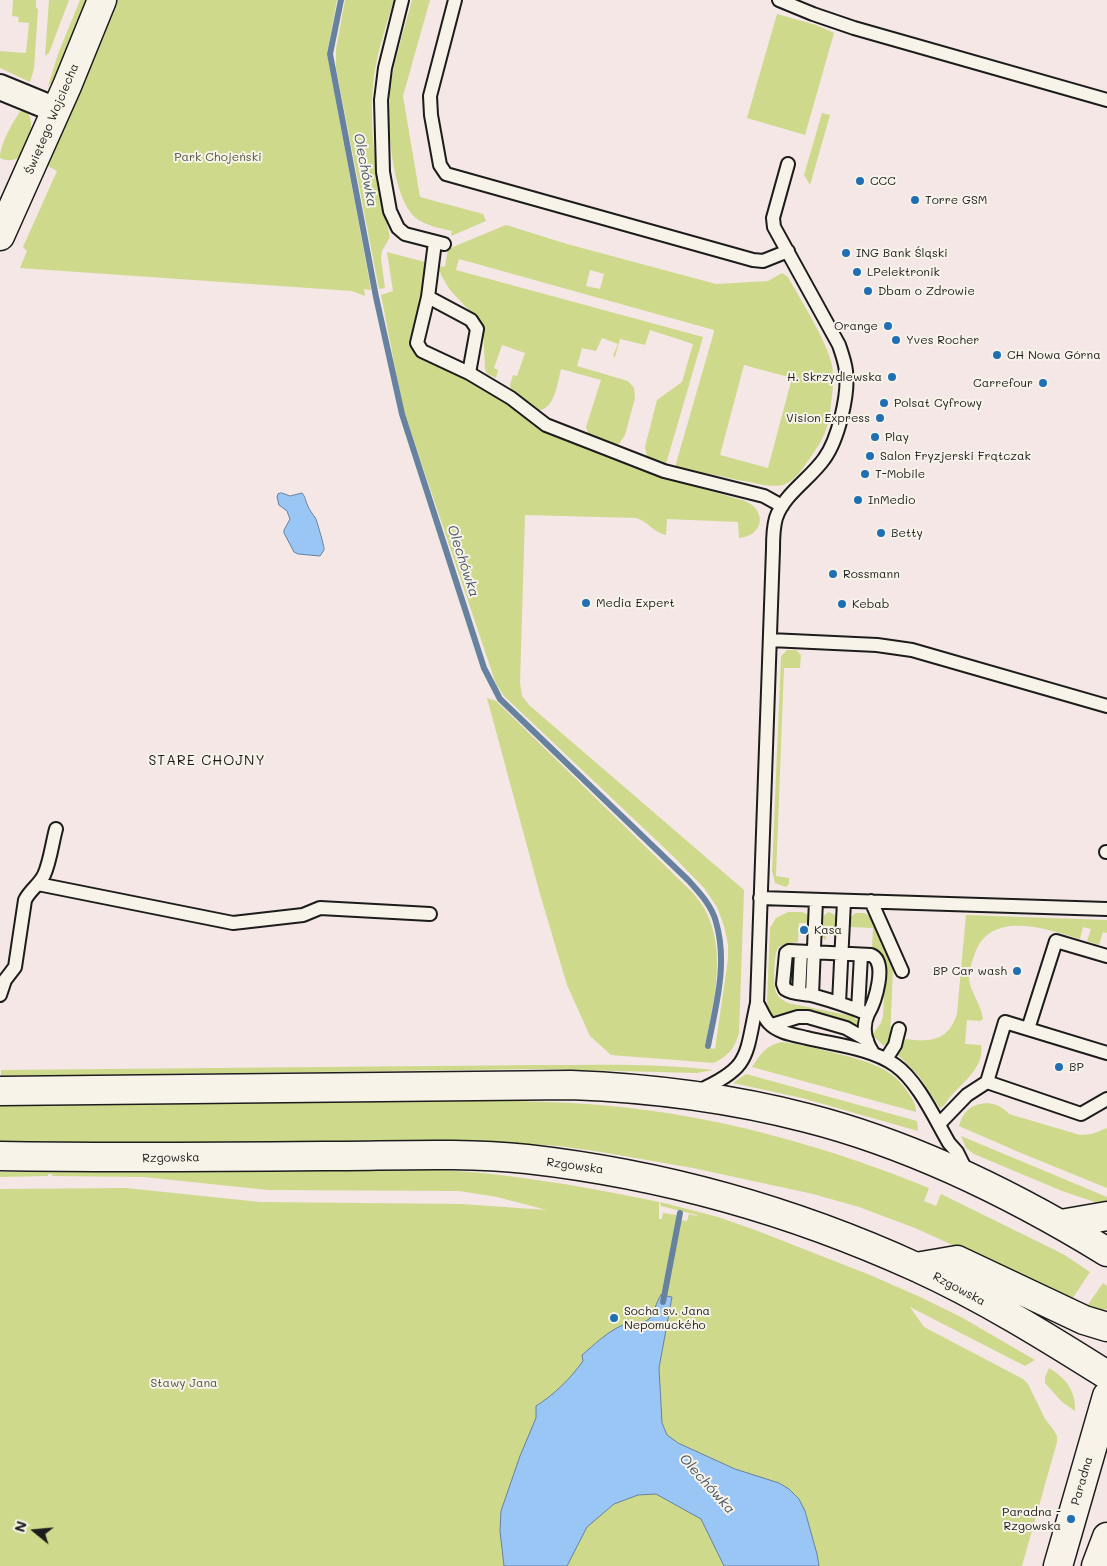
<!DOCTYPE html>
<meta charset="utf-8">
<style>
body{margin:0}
#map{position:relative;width:1107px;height:1566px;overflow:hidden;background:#f4e7e5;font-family:Mali,sans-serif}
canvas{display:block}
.north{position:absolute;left:10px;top:1506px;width:50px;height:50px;-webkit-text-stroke:4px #f7f3e8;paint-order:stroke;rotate:287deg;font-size:14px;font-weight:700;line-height:20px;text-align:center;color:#1c1c1c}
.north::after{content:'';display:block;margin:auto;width:18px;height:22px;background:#1c1c1c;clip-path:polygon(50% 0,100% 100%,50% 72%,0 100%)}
</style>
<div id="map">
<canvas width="1107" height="1566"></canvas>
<div class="north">N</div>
</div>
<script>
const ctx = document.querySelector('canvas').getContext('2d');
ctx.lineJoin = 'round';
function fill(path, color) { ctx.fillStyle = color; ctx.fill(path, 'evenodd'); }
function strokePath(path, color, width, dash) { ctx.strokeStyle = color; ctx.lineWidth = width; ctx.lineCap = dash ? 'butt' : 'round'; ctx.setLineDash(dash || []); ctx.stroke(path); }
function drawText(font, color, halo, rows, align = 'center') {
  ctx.font = font + ' Mali,sans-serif'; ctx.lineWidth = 4; ctx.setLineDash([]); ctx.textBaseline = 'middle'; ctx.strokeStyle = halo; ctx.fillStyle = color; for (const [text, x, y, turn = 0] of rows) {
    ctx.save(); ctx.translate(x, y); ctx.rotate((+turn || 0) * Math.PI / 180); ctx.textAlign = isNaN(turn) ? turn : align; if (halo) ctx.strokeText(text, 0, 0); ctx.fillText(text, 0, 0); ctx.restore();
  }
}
const green = new Path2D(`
 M13,0H36V8L38,9L34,69L30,82L0,68V51L26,53L29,23L18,22L19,17L12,16Z
 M49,0H69L49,53L45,56Z
 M80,0H87L55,80L48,86L58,54Z
 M117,0H337L327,53L371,290L364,289L365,296L352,291L20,268L27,251L23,247L57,171L48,166Z
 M345,0H394C387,23 379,46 375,70C366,126 378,182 390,237L382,251L381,259L385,288L379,289L336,68V49Z
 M412,0H430L403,96L420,197L483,214L486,221L451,236L452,231C440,228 426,226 416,218C390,196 386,114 391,82C396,54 405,27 412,0Z
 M777,14L816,25L834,33L805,135L747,118Z
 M23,108C39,120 28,145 18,158C11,161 6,161 0,158C0,144 14,119 23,108Z
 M822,113L830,115L810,185L804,175Z
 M506,225L567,244L716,284L768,281L782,273L788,277C801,301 826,339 832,365C834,378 833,390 831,403C829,427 824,439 810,458C804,467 794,482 783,485C769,488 752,482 738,480C717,475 696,471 675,467L714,332V330L459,259L456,270L703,337L666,464L650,459L647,456L645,447L657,400L682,382L693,344L650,330L645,345L620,339L615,357L613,356L618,344L602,338L596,351L582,348L577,366L628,381L634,388L635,398L625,435L620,443L613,446L589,435L586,427L601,380L561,369C557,384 556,407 538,411L511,390L510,385L513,375L517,376L525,353L502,345L494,368L498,370L496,378L487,374L485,369L483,325L450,290L441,275L439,266L445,267L448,249ZM590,270L604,274L600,289L586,286ZM744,365L792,378L768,468L720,455Z
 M387,252L425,262L419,314L412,344L417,354L502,399L546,431L662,477L745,501C767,510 764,536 739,538L738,522L667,519L666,535C654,533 648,521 636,518L525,515L520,683L522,696L529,705L744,890L739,1033C735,1048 728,1056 714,1063L611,1055L590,1036L567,985L540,894L487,698L496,701L693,893C697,898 701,903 704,908C728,950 713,1003 705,1047L715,1049L728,959V944L724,926L717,907L704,888L675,858L504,696L496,684L403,408L381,295L393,291Z
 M787,650H796L801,655L800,668H784L776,876L789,878V884L786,887L775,883L772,871L781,656Z
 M788,912H802L807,914L810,923H799L798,942C792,943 783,944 778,948C774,952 773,986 776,992C778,998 783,1000 788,1003L852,1016L858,1021L857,1027L850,1022L804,1010L772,1016L769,1012L767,1001L770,928L776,918Z
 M829,912L837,916L839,927L827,926L826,940C816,934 819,916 829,912Z
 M855,913H864L870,916L893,967L890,1040L884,1046L872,1035L881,1023L883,1016L886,964L879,951L872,949L873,928L849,927L850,918Z
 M966,915L1107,920V933L1103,932L1099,945L1087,941L1091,929L1083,927L1080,939C1047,929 991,909 975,953C972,962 969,970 969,979C970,991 981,1004 983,1019L980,1021L967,1020L965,1044L981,1045C985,1067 963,1082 951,1096C947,1100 945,1106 940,1108L919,1076L897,1054L906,1039C930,1043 950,1040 957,1013Z
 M782,1042C798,1044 814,1048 831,1052C861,1060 892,1065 909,1094C913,1100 916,1105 916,1112L752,1067C760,1055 766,1045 782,1042Z
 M539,1065C597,1065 656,1063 713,1070L697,1073L540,1069L1,1076V1070Z
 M746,1074L917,1121L918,1131L802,1098L733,1083Z
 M316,1099C368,1099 420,1100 471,1100C524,1101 578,1102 630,1108C733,1120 833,1149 929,1188L924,1201L936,1206L941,1194L1063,1254L1090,1272L1072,1299L915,1228L859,1207L813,1194L693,1168L601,1152L559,1146L471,1141L195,1145L0,1142V1101Z
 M987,1103C996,1104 1003,1107 1009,1114L1080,1135L1092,1134L1107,1128V1188L1021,1153L959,1126C963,1111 971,1104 987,1103Z
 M961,1136L1107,1197V1206L1062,1191L974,1154L966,1148Z
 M413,1169C497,1171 577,1185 659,1202V1219H662L663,1213L676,1215L678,1220L687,1221L689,1214L697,1216V1215L661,1206L660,1202L718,1217L755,1230L870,1275L918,1296L961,1317L1035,1360L1025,1366L910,1307L924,1327L1023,1379L1028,1384L1045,1419L1053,1429L1057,1436V1442L1022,1566H0V1189L126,1188L260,1202L461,1204L547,1210L497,1197L459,1191L268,1190L144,1177L52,1176V1174H48V1176L0,1177V1172Z
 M1103,1283L1107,1286V1309L1099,1311L1087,1306Z
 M1049,1368C1066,1378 1076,1391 1075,1411L1062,1402L1045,1383V1377Z`);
const water = new Path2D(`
 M282,493L290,496L302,493C306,498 305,499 307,504C309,510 313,514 316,519C317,522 325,548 324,550L320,556L298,554L294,552L284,533V530L290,519L287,511L279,505L277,497L278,494Z
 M661,1295L672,1297L659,1368L662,1423L667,1435L678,1443L735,1469L779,1483L789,1489L799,1499L805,1511L817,1554L819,1566H724L701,1519L656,1494L638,1495L614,1504L587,1527L567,1566H504L500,1531L501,1511L520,1456L536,1418V1406C555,1394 570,1379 583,1361L582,1355C594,1345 608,1331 623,1325C631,1321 642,1325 649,1319C654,1314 656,1302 661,1295Z`);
const stream = new Path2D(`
 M341,0L330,54L376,297L402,414L484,668L500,699L688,880C699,892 712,906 716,922C728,963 716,1005 708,1046
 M663,1302L680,1213`);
const lane = new Path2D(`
 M402,0L385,68L381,100L383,172L390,211L398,228L405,234L444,244
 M455,0L430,96L431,115L440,165L446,174L753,260L763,261L788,251
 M779,0L813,14L854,28L1107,100
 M435,242L428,297L417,343L422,351L469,373L511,398L546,425L664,471L764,496L782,506
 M428,297L471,320L477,329L469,373
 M770,640L877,645L912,650L1107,706
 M1106,852H1107
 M38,884L233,923L303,915L320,908L430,914
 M760,898L1107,909
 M871,901L902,971
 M799,993L801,952
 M0,995L5,980L15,967L25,900C30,890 39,885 44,875C50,862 52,844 56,829
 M812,995L816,900
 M757,1003C761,1009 764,1018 769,1023C778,1033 795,1035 807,1038C836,1045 871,1048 895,1065C918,1081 935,1119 949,1143L957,1152L967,1172
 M839,1003L844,901
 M858,1010L861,955
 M868,1014C875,1002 888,962 871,955L789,951L786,953L783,984L785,989C794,995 805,993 815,996C833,1001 851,1007 868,1014C862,1027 865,1041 873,1053
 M772,1025L798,1017H808L846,1028L867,1040
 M1028,1029L1056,941L1107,956
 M886,1059L895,1045L899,1029
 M987,1082L1081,1114L1107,1099
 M698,1091C752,1067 745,1056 757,1003L773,549C773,539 773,528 776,518C784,494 810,479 824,459C838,440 849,395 846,371C845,362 842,354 839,345L774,227L773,218L788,164
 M939,1124L967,1095L987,1082L1005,1022L1107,1053`);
const street = new Path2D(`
 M0,87L56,110`);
const secondary = new Path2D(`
 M0,236L67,86L102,0
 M0,1091L571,1085C651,1088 730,1098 807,1118C913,1145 1014,1195 1107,1252
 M0,1156C108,1158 216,1157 324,1156C391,1156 460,1152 527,1159C660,1174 793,1211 916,1267C982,1297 1045,1336 1107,1375
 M1061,1224L1107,1216
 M916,1267L957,1260L1084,1320L1107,1327
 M1058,1566L1107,1396
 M1096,1566L1107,1537`);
const markers = [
 [860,181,5,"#1f6fb2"],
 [915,200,5,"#1f6fb2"],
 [846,253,5,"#1f6fb2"],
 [857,272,5,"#1f6fb2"],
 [868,291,5,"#1f6fb2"],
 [888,326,5,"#1f6fb2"],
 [896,340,5,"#1f6fb2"],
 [997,355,5,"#1f6fb2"],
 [892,377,5,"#1f6fb2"],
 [1043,383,5,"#1f6fb2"],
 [884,403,5,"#1f6fb2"],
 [880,418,5,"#1f6fb2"],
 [875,437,5,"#1f6fb2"],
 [870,456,5,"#1f6fb2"],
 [865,474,5,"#1f6fb2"],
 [858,500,5,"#1f6fb2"],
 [881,533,5,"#1f6fb2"],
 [833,574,5,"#1f6fb2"],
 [586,603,5,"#1f6fb2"],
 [842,604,5,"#1f6fb2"],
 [804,930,5,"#1f6fb2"],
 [1017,971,5,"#1f6fb2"],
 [1059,1067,5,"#1f6fb2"],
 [614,1318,5,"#1f6fb2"],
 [1071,1519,5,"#1f6fb2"]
];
const streetNames = [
 ["Świętego Wojciecha",52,119,-67],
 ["Rzgowska",171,1158,-1],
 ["Rzgowska",575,1166,8],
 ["Rzgowska",959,1289,28],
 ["Paradna",1082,1481,-74]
];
const parkNames = [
 ["Park Chojeński",218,157],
 ["Stawy Jana",184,1383]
];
const poiNames = [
 ["CCC",870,181],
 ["Torre GSM",925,200],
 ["ING Bank Śląski",856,253],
 ["LPelektronik",867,272],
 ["Dbam o Zdrowie",878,291],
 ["Orange",878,326,"right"],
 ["Yves Rocher",906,340],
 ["CH Nowa Górna",1007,355],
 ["H. Skrzydlewska",882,377,"right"],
 ["Carrefour",1033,383,"right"],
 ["Polsat Cyfrowy",894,403],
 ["Vision Express",870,418,"right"],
 ["Play",885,437],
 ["Salon Fryzjerski Frątczak",880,456],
 ["T-Mobile",875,474],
 ["InMedio",868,500],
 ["Betty",891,533],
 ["Rossmann",843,574],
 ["Media Expert",596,603],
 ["Kebab",852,604],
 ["Kasa",814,930],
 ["BP Car wash",1007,971,"right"],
 ["BP",1069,1067],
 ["Socha sv. Jana",624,1311],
 ["Nepomuckého",624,1325],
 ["Paradna -",1061,1512,"right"],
 ["Rzgowska",1061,1526,"right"]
];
const waterNames = [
 ["Olechówka",365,170,79],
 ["Olechówka",463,561,72],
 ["Olechówka",707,1484,48]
];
const neighbourhoodNames = [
 ["STARE CHOJNY",207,761]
];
fill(green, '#ced98c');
fill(water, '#99c6f4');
strokePath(water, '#67829e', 1);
strokePath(stream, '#67829e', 6);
strokePath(lane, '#1c1c1c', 16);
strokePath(street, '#1c1c1c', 28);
strokePath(secondary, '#1c1c1c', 31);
strokePath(lane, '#f7f3e8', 12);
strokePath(street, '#f7f3e8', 24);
strokePath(secondary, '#f7f3e8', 28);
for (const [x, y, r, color] of markers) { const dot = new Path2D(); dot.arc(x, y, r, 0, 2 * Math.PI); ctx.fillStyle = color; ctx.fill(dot); strokePath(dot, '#f7f3e8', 2); }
drawText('12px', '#1c1c1c', '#f7f3e8', streetNames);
drawText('12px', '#51553e', '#f7f3e8', parkNames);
drawText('12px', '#1c1c1c', '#f7f3e8', poiNames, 'left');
drawText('italic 14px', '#485868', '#f7f3e8', waterNames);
ctx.letterSpacing = '1px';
drawText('14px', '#1c1c1c', '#f7f3e8', neighbourhoodNames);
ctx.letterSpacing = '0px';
</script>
